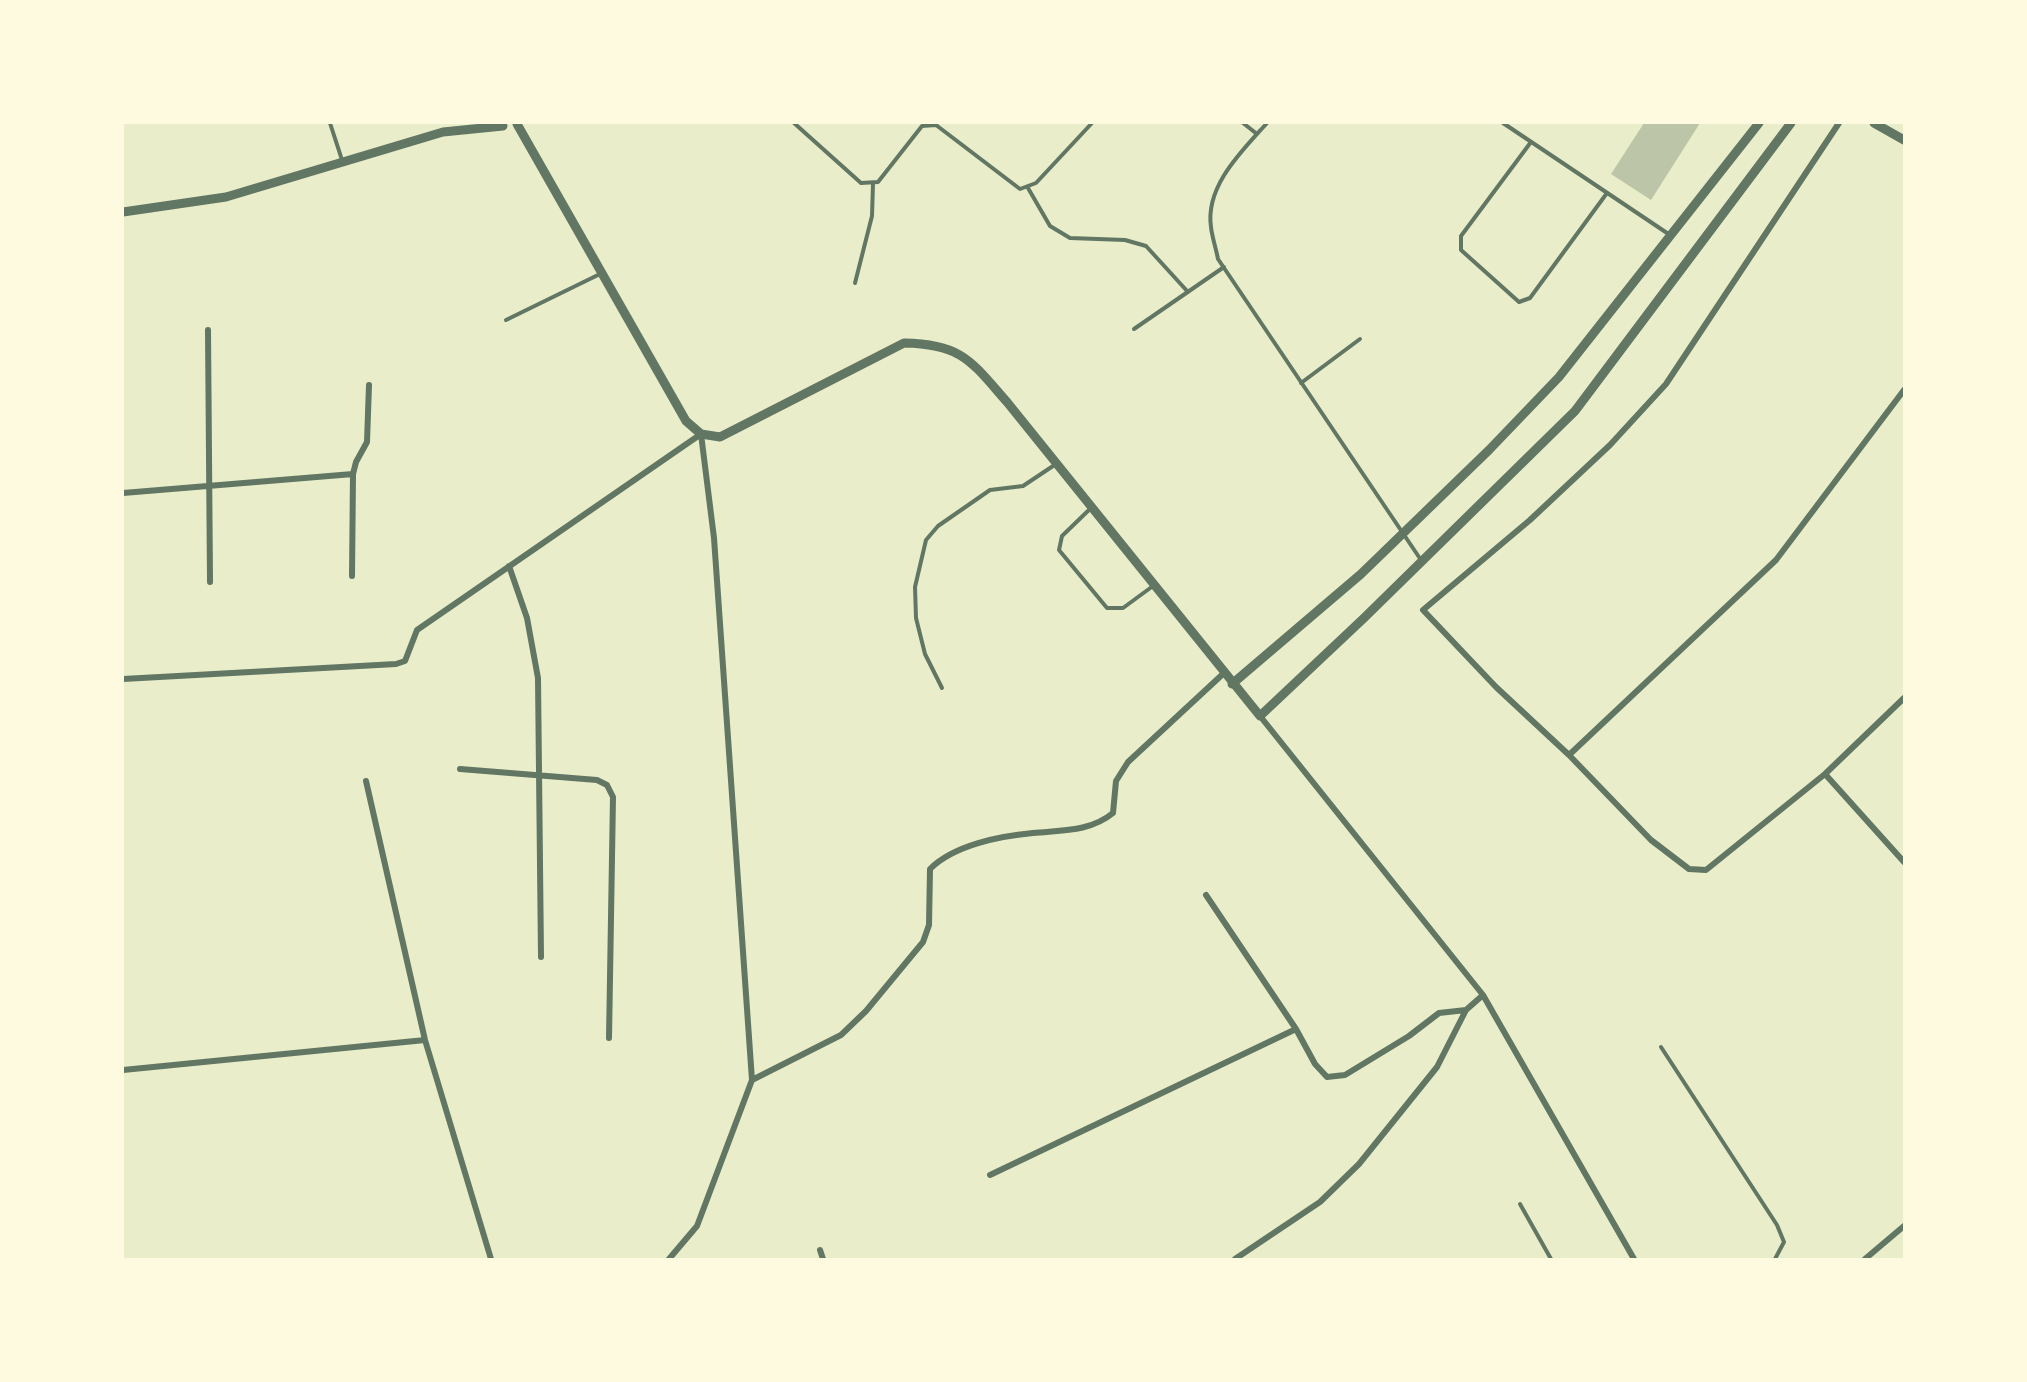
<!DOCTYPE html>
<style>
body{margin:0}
#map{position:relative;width:2027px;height:1382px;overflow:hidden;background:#e9edc9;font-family:"Golos Text",sans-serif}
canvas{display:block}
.frame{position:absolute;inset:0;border:124px solid #fefae0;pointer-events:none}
</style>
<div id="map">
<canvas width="2027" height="1382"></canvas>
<div class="frame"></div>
</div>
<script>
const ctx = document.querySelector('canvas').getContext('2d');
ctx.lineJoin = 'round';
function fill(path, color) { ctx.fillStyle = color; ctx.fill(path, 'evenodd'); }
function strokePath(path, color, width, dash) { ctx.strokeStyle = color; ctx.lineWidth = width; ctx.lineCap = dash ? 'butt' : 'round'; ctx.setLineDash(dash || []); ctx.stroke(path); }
const building = new Path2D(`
 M1644,123H1700L1651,200L1611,174Z`);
const service = new Path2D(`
 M330,123L342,160
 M794,123L861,183L878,182L922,126L936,125L1020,189L1036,183L1092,123
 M1243,123L1257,134
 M1267,123C1242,151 1205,186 1211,227C1212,237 1216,248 1218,259L1421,560
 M1503,123L1670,235
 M1531,142L1461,236V250L1519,302L1530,298L1607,193
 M1028,188L1050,226L1070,238L1125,240L1146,246L1188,292
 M855,283L872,216L873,184
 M506,320L600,274
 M1134,329L1224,267
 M1301,383L1360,339
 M1091,508L1062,536L1059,550L1107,608H1123L1153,586
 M942,688L925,654L916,618L915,587L926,540L938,526L990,490L1023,486L1056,464
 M1661,1047L1777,1225L1784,1242L1775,1259
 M1520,1204L1551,1259`);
const minor = new Path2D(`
 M1839,123L1666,384L1610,445L1530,520L1423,610L1496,687L1569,755L1651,840L1689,869L1706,870L1825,774L1904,698
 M208,330L210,582
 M123,493L353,474
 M509,566L527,618L538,678L541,957
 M352,576L353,474L356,462L367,442L369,385
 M123,679L396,664L405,661L417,630L701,434L714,538L752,1080L697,1226L669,1259
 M1260,716L1483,995L1634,1259
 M1569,755L1776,560L1904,390
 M460,769L597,780L607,785L613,797L609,1038
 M1825,774L1904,862
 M366,781L425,1040L491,1259
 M1206,895L1296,1029L1315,1064L1327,1077L1345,1075L1409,1036L1439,1013L1466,1010
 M123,1070L425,1040
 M752,1080L841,1035L866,1011L923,942L929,925L930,869C954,845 1000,836 1033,833C1061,830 1090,832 1113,813L1116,781L1128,762L1224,673
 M990,1175L1296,1029
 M820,1250L823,1259
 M1235,1259L1320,1202L1359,1164L1437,1067L1466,1010L1483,995
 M1865,1259L1904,1226`);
const tertiary = new Path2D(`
 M1874,123L1904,140
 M517,124L686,421L701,434L720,437L904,343C962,344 971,361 1007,402L1260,716L1364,618L1575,411L1791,123
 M123,212L226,197L443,132L503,126
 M1232,684L1361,574L1489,450L1559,377L1759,123`);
fill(building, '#bcc5a7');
strokePath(service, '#617663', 4);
strokePath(minor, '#617663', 6);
strokePath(tertiary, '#617663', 9);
</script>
